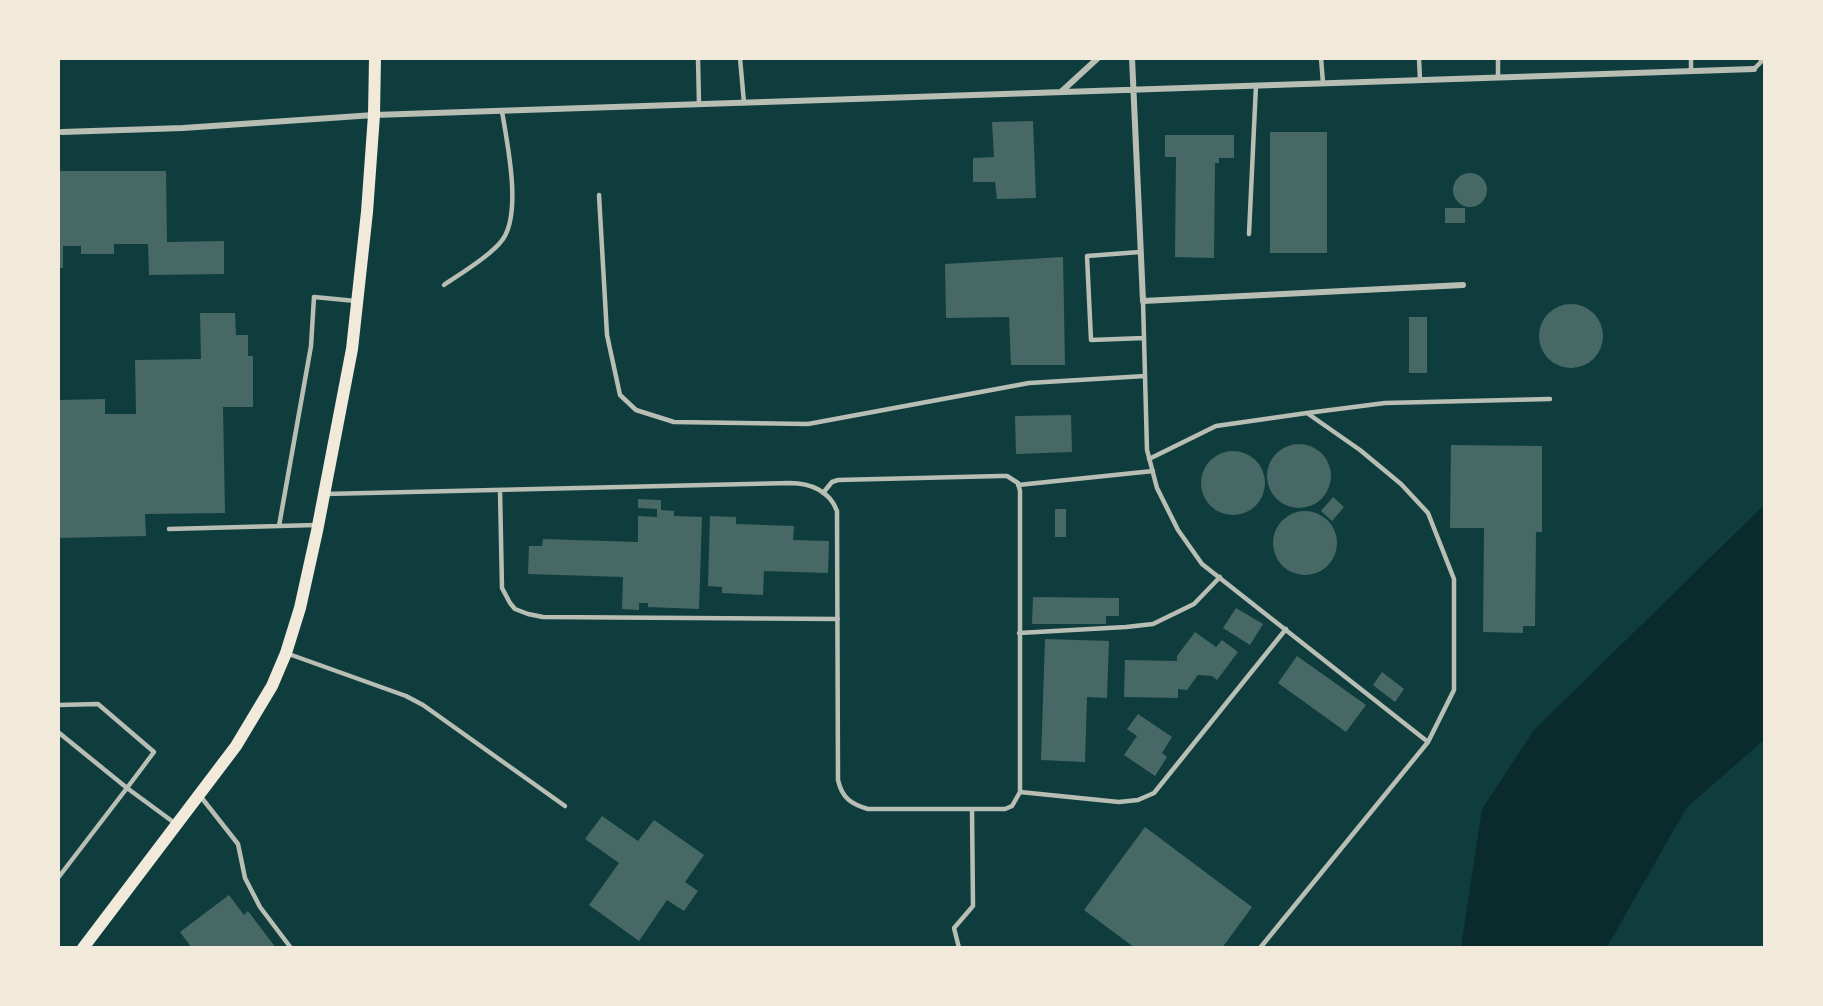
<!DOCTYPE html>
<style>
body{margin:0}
#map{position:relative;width:1823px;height:1006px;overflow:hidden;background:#0f3d3e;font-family:Montserrat,sans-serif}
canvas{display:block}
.frame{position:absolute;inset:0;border:60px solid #f1e9da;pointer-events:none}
</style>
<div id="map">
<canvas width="1823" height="1006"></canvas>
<div class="frame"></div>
</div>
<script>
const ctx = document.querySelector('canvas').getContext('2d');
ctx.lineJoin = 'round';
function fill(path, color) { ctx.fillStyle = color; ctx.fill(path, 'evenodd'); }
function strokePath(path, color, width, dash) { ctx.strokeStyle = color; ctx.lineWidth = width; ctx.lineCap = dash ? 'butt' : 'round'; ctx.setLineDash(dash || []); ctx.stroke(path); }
const water = new Path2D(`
 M1764,505V740L1687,807L1607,947H1461L1482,809L1534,730Z`);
const building = new Path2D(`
 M1033,121L1036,198L997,199L995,182H973V158L994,157L992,122Z
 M1270,132H1327V253H1270Z
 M1165,135H1234V158H1219V163H1215L1214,258L1175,257L1176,157H1165Z
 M58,171H166L167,242L224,241V274L149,275L148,244H114V254H81V246H63V268H58Z
 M1453 190a17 17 0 1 1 34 0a17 17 0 1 1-34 0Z
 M1445,208H1465V223H1445Z
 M1063,257L1065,365H1011L1009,317L946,318L945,264Z
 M1539 336a32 32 0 1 1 64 0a32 32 0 1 1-64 0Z
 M200,313H235L236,335H248V356H253V407H223L225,513L145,514L146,536L58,538V400L105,399V414H136L135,360L201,359Z
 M1409,317H1427V373H1409Z
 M1071,415L1072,452L1016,454L1015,416Z
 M1267 476a32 32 0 1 1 64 0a32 32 0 1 1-64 0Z
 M1451,445L1542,446V532H1536L1535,626H1523V633L1483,632L1484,528H1450Z
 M1201 483a32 32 0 1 1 64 0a32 32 0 1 1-64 0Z
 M1333,497L1344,507L1332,521L1321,511Z
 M638,499L661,500V510L674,511V516L702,517L699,609L648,607V603H639V610L622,609L623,577L528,574L529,546H542L543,539L638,542V516L657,517V509L638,508Z
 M1055,509H1066V537H1055Z
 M1273 543a32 32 0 1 1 64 0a32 32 0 1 1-64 0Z
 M710,516L736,517V524L794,526L793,540L829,541L828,573L764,571L763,595L722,593V587L708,586Z
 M1033,597L1119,598V616H1106V624H1032Z
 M1236,608L1263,624L1250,645L1223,628Z
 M1195,632L1216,647L1222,640L1238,652L1217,680L1212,676L1198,675L1187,690L1178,689V698L1124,697L1125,660L1177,661V656Z
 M1045,639L1109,641L1107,698L1087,697L1085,762L1041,760Z
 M1297,656L1366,705L1346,732L1278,683Z
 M1382,672L1404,689L1395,702L1373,685Z
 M1138,714L1172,737L1162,753L1167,757L1155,776L1124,755L1137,736L1127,729Z
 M602,816L638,841L654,820L704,855L685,882L698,891L684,911L667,900L639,941L589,905L619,863L585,839Z
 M1145,827L1252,907L1222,948H1135L1084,910Z
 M229,895L244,915L248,911L276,948H192L180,932Z`);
const service = new Path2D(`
 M698,58L699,104
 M740,58L744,103
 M1321,58L1323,83
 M1419,58L1420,80
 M1498,58V77
 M1754,69L1761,62V58
 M1691,71V58
 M599,195L607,335L620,395L636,410L674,422L808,424L1029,383L1145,376
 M1249,234L1256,85
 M1140,252L1087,256L1091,340L1144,338
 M444,285C460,274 493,254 503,239C522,211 507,143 502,111
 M1143,301L1147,450L1157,488L1178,530L1202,564L1428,742L1454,690V579L1428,513L1401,484L1360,450L1307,413L1216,426L1149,459
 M1307,413L1385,403L1550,399
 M1018,485L1153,471
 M500,490L502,588L510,603L515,609L528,614L543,617L838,619
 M325,494L790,483C810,483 830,491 837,511L838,780C842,798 851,804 868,809H1005L1012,806L1020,792V491L1018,483L1007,476H1000L838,480L832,482L823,493
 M279,526L311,346L314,297L356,301
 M169,529L316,525
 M1019,633L1126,627L1153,624L1194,604L1220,577
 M286,653L406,696L423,705L565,806
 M58,705L98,704L154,752L127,788L176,824
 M58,732L127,788L58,878
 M1020,792L1119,802L1138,800L1154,793L1286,629
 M201,797L238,844L245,878L260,907L291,948
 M959,948L954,928L973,906L972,809
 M1260,948L1428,742`);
const minor = new Path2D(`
 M1132,58L1143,301L1463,285
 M1062,91L1098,58
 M62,132L183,128L374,115L1754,69`);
const secondary = new Path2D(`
 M83,948L236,746L272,686L286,653L300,608L317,531L352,349L367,212L374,115L375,58`);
fill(water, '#0a2a2b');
fill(building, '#486865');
strokePath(service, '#b8beb3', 4.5);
strokePath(minor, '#b8beb3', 6);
strokePath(secondary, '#f1e9da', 12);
</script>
